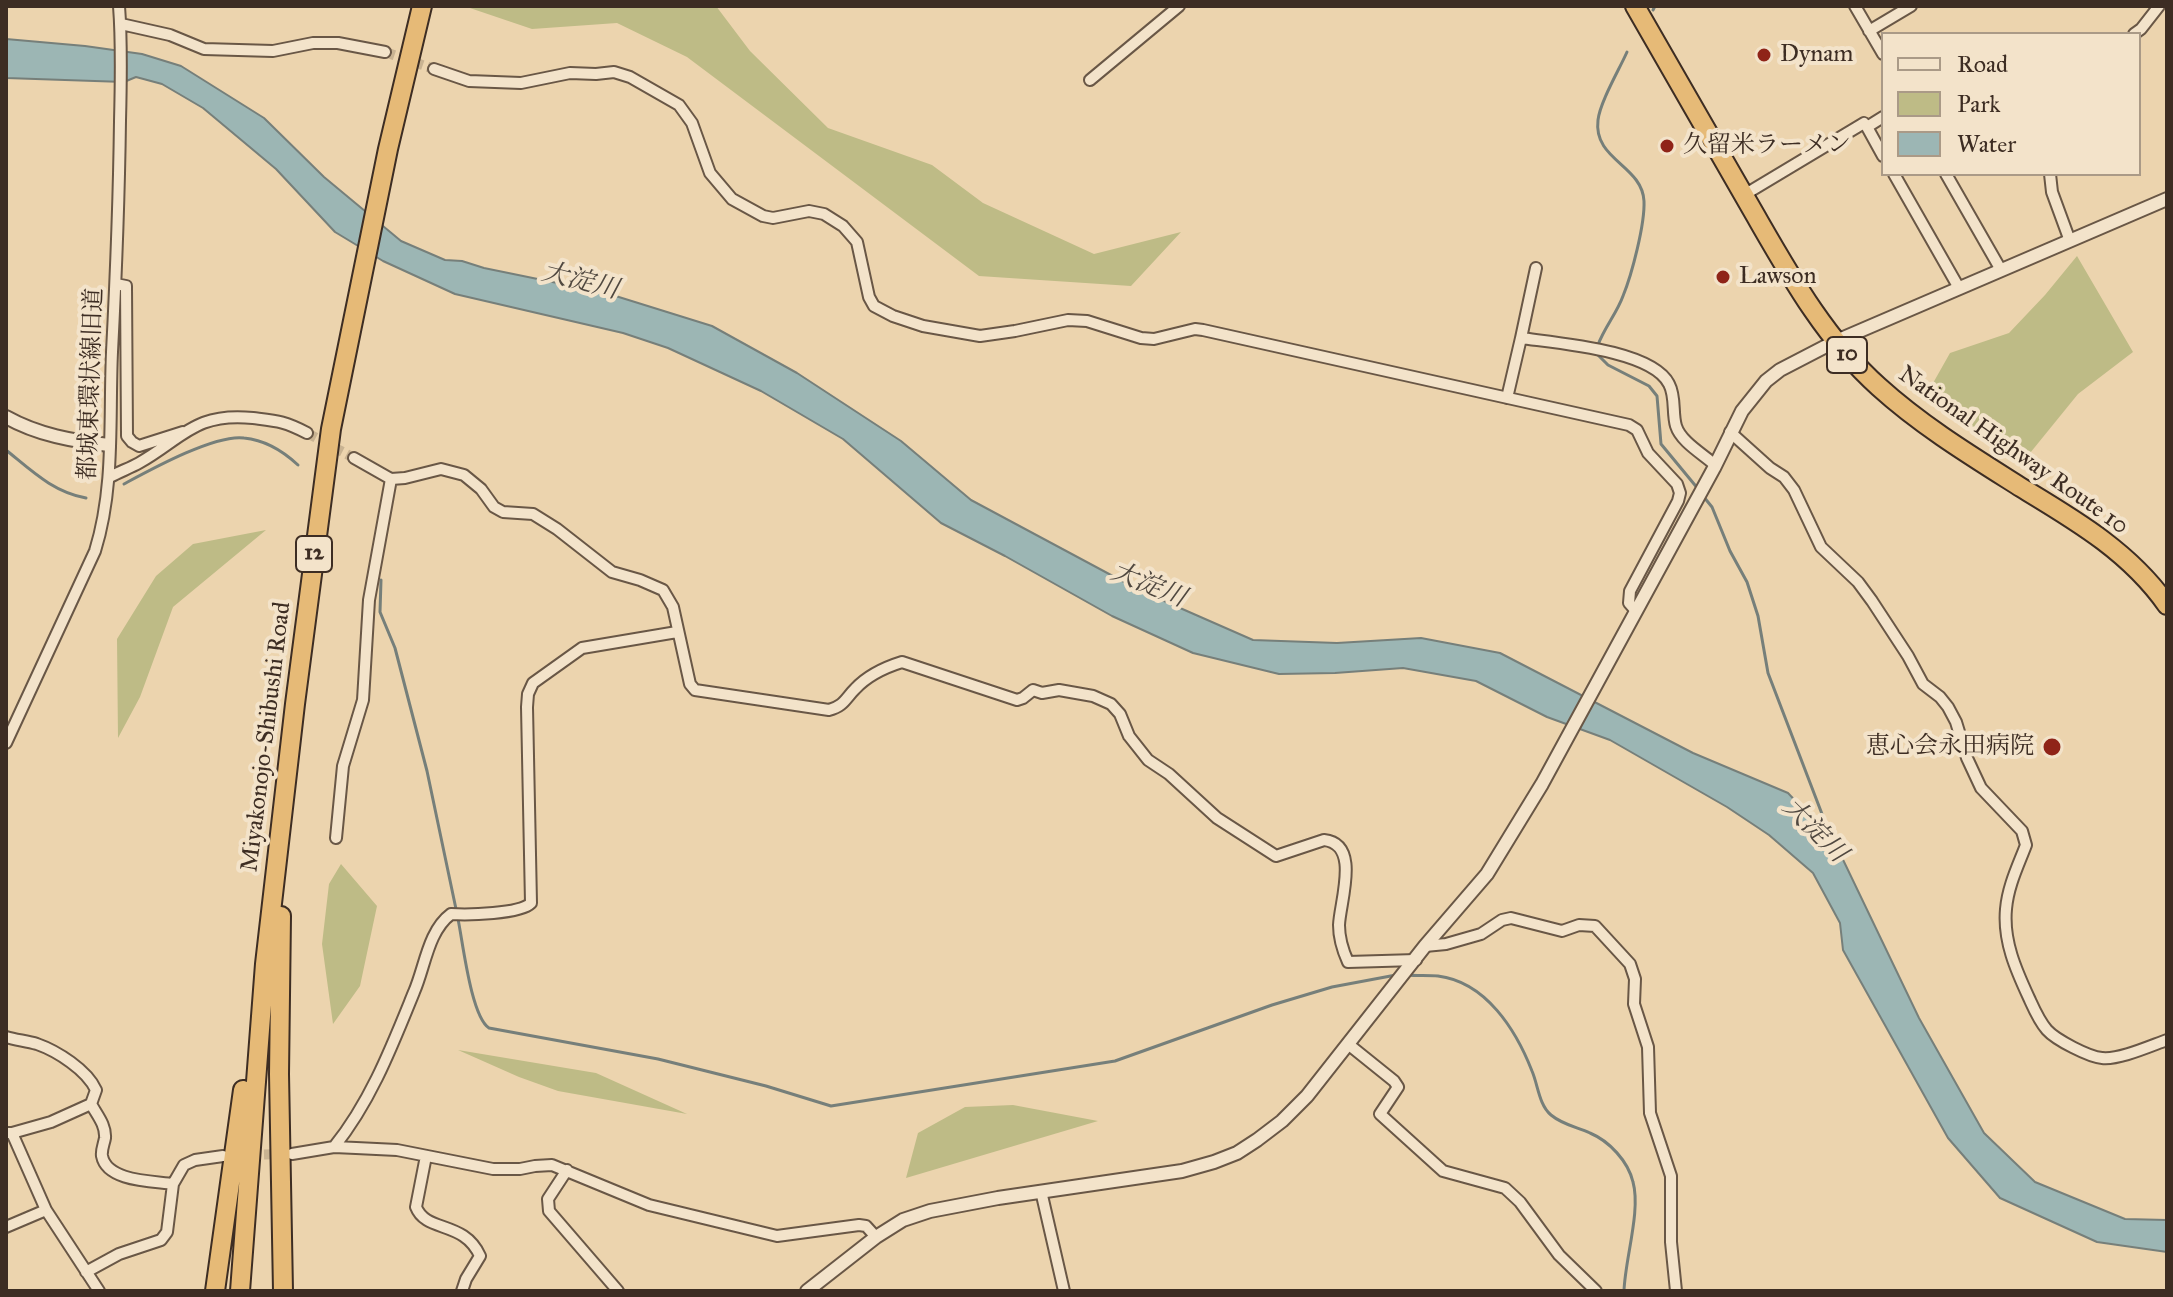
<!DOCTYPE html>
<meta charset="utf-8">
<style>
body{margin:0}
#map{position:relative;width:2173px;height:1297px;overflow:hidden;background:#ecd4ae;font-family:"IM FELL Great Primer",serif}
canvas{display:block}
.frame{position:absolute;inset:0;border:8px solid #3d2d23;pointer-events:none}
.legend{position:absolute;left:1881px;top:32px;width:260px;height:144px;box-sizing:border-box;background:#f3e3ca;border:2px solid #aa9a87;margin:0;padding:10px 14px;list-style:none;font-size:24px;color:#3d2d23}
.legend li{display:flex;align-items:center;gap:16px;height:40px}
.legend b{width:40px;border:2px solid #aa9a87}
</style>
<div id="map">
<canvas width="2173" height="1297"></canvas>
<div class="frame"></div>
<ul class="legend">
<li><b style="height:10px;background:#f3e3ca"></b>Road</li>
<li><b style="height:22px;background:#bebb86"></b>Park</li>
<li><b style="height:22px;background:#9cb6b4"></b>Water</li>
</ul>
</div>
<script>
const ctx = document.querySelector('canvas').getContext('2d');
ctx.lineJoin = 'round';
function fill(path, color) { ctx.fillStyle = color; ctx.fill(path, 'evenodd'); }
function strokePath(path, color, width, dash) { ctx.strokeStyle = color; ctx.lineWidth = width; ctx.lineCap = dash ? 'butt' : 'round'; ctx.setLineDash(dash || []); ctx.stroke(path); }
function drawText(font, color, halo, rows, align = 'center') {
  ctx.font = font + ' "IM FELL Great Primer","Noto Serif JP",serif'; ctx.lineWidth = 8; ctx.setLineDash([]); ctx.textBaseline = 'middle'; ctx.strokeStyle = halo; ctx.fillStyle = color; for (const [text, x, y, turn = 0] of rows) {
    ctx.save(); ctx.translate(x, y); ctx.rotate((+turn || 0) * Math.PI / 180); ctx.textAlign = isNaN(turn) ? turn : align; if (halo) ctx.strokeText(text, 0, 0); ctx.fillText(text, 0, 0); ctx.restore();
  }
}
const green = new Path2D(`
 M464,6H716L750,51L828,128L932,165L983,203L1094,254L1181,232L1131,286L979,276L687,57L617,23L532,29Z
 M2077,256L2133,352L2078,394L2026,458L2003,457L1928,392L1950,353L2009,333L2045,295Z
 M266,530L173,607L140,697L118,738L117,639L156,576L193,544Z
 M341,864L377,906L360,986L333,1024L322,944L329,884Z
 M458,1050L596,1073L687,1114L558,1091L519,1077Z
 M1013,1105L1098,1121L906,1178L918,1133L965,1107Z`);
const water = new Path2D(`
 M6,39L85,46L142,54L181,66L264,118L324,177L401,241L445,260L462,261L484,268L606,293L712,326L797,373L901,441L971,500L1139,590L1253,640L1337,643L1421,638L1500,653L1693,753L1788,793L1835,843L1919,1018L1984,1133L2035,1182L2125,1219L2167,1220V1252L2097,1242L2000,1198L1948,1138L1843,950L1840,923L1813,873L1769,835L1727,807L1610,740L1547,717L1476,681L1403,668L1335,673L1279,674L1193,653L1112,616L1005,556L941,523L843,439L761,391L668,348L623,333L455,294L383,261L335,232L276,169L203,108L162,84L136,77L124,82L6,78Z`);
const stream = new Path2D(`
 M1653,10L1655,6
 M1598,345C1604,328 1617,313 1623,296C1632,274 1645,224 1644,201C1642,165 1593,160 1598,120C1600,102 1619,70 1627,52
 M1598,352V355L1608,365L1649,386L1657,396L1661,444L1699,490
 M6,450C32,471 53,492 86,498
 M124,484C150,470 215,434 244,438C265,440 283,451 298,465
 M1703,496L1712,507L1730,551L1747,582L1758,616L1768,673L1822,814L1823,833
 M381,580L380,612L395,648L427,771L456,909
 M458,919C463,943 471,1016 489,1028L658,1059L766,1086L831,1106L1115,1061L1272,1005L1332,987L1396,975
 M1407,975C1417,976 1428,975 1438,976C1486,982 1516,1030 1532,1071C1538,1085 1539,1105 1551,1115C1563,1125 1577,1127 1590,1133C1609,1141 1628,1161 1633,1182C1641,1211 1625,1259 1624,1291`);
const minorTunnel = new Path2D(`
 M385,52L434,69
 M307,433L354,458
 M249,1155L285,1154`);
const minor = new Path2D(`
 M1855,6L1883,54
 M121,24L170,35L204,49L273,51L313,43H338L385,52
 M1869,31L1911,6
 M2134,34L2141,29L2159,6
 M434,69L469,81L521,83L570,73L596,74L614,72L630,77L679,105L692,123L710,173L732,199L763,216L773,218L809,211L824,214L843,226L857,242L869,297L874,306L893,316L923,326L980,336L1015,331L1068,320L1087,321L1141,338L1154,339L1195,329L1203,330L1629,425L1637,430L1648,453L1677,484L1680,493L1678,501L1630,591L1629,603L1636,611
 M1090,80L1179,6
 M1883,117L1867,127L1883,156
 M1894,174L1959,288
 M1946,174L2001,270
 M2050,174L2052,192L2070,241
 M1744,195L1864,123L1867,127
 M116,284L126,286L127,436L132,442L139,446L183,432
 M1521,338L1536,268
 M1507,398L1521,338C1556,343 1652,350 1669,384C1676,397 1672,413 1676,426C1681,442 1703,454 1715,465
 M1730,432L1770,468L1784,477L1794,490L1821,547L1858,582L1872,601L1908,656L1923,684L1940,697L1948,707L1956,722L1967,758L1981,788L2022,831L2026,845C2018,866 2008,886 2006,909C2003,941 2016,970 2029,998C2034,1009 2039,1021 2047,1030C2056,1040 2089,1057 2102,1058C2119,1060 2150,1046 2167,1040
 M354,458L391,479L405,478L441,469L464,475L481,489L494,507L503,512L533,514L557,529L612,572L640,580L663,590L673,607L690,684L695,690L829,710C844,706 845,699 855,689C867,676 886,667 902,662L1017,700L1023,698L1033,690L1042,693L1059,690L1093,696L1111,704L1120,714L1129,736L1148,760L1169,774L1217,818L1276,856L1324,840C1361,844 1340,901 1339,925C1339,938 1343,951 1348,962L1416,960
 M110,477C119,472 130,468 139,463C183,438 195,412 253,418C277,421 284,421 307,433
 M6,743L95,551C115,487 109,419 112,352C116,275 119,199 120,121C121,83 122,44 119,6
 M336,838L343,766L363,700L369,600L391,479
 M1425,946L1446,944L1481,934L1502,920L1511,918L1562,931L1579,925L1595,926L1630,964L1635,979L1634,1004L1648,1047L1650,1113L1671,1176V1242L1676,1291
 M6,1037C16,1040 27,1041 37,1044C57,1051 87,1070 96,1090L91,1104
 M1348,1044L1394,1081L1398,1087L1380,1114L1443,1171L1505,1188L1520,1202L1559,1255L1596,1291
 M8,1133H12L46,1210L99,1291
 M12,1133L51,1122L91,1104C97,1115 106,1125 105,1138C104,1144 101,1150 102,1156C107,1182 154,1181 173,1184
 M334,1147C371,1101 392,1046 414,992C425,967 428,931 451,914C468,915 520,914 531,903L527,707L528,694L533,683L582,648L677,632
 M292,1154L334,1147L356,1148L397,1150L493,1169H520L535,1166L552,1165L649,1205L777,1236L859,1225L866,1226L876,1237
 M426,1156L416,1207C426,1233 464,1220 480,1256L466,1279L462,1291
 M567,1170L548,1199L549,1211L618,1291
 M1041,1191L1064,1291
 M6,1227L46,1210
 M86,1272L119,1254L161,1240L167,1232L173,1184L184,1165L195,1160L223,1156`);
const tertiary = new Path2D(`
 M6,417C38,435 73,441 109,445
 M807,1291L876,1237L903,1220L930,1211L998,1198L1182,1171L1214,1162L1237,1153L1257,1140L1282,1121L1307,1096L1425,946L1487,874L1542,784L1714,468L1742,411L1766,381L1780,370L1834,342L2167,199`);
const trunk = new Path2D(`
 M1635,6C1674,73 1711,139 1750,206C1787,270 1823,337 1879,387C1922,426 1973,457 2022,488C2075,520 2130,552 2167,605`);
const motorway = new Path2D(`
 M281,916L279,1074L283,1291
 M215,1291L243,1090
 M240,1291L265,964L295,704L331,429L388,149L422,6`);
const markers = [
 [1764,55,8,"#8f2418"],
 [1667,146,8,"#8f2418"],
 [1723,277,8,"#8f2418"],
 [2052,747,10,"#8f2418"]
];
const shields = [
 [1847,355,40],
 [314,554,36]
];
const shieldNames = [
 ["10",1847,355],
 ["12",314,554]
];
const poiNames = [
 ["Dynam",1780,55],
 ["久留米ラーメン",1683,146],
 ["Lawson",1739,277],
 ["恵心会永田病院",2034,747,"right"]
];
const streetNames = [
 ["都城東環状線旧道",92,384,-88],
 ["National Highway Route 10",2013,451,35],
 ["Miyakonojo-Shibushi Road",267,737,-83]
];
const waterNames = [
 ["大淀川",580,282,14],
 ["大淀川",1148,586,22],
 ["大淀川",1814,831,45]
];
fill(green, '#bebb86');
fill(water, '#9cb6b4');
strokePath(water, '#767f7a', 2);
strokePath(stream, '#767f7a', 3);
strokePath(minorTunnel, '#c9b392', 10, [10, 5]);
strokePath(minor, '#695746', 14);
strokePath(tertiary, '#695746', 16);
strokePath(trunk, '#3d2d23', 22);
strokePath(motorway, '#3d2d23', 22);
strokePath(minor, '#f3e3ca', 10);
strokePath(tertiary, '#f3e3ca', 12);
strokePath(trunk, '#e6ba77', 18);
strokePath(motorway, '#e6ba77', 18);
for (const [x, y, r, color] of markers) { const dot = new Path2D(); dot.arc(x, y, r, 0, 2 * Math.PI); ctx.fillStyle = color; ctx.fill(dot); strokePath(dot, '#f3e3ca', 3); }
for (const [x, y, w] of shields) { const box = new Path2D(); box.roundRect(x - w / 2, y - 18, w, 36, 6); ctx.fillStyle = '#f3e3ca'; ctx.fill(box); strokePath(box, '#3d2d23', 2); }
drawText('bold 22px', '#3d2d23', null, shieldNames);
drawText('24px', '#3d2d23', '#f3e3ca', poiNames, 'left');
drawText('24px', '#3d2d23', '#f3e3ca', streetNames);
drawText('italic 26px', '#504840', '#f3e3ca', waterNames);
</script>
